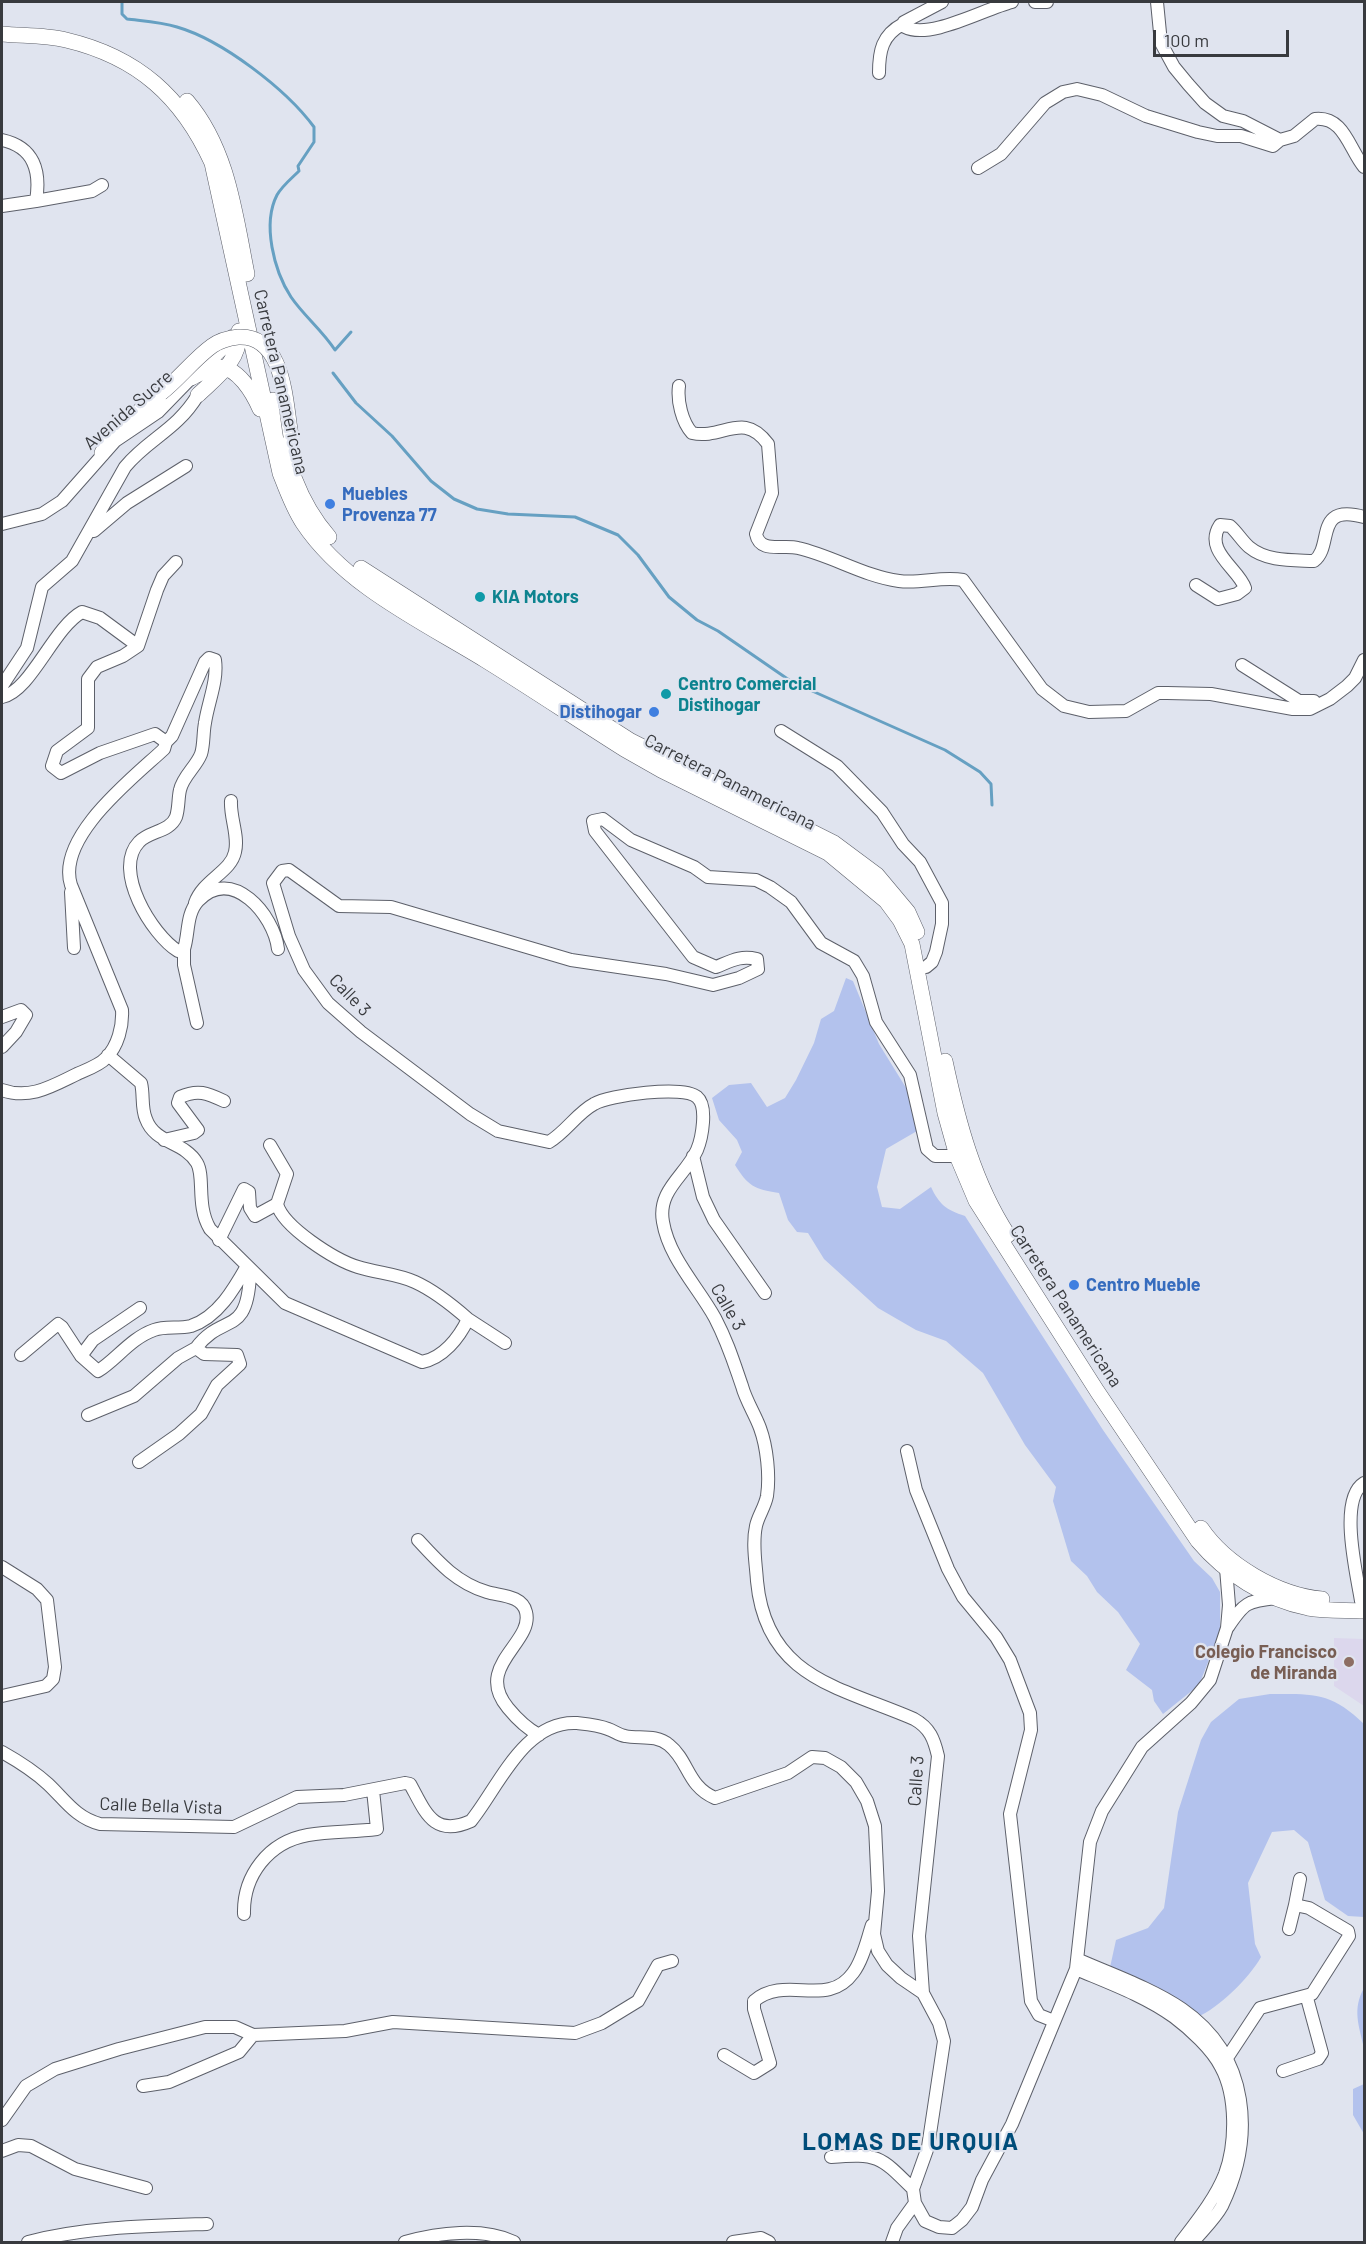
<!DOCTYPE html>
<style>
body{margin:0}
#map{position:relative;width:1366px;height:2244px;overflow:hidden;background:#e0e4ef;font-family:Barlow,sans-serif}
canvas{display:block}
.frame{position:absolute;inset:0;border:3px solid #383a3e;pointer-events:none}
.scale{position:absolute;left:1153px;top:30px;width:136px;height:27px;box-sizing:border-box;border:3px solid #383a3e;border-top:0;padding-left:8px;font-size:18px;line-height:21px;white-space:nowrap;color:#383a3e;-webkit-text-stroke:4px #e0e4ef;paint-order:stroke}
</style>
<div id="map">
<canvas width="1366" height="2244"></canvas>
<div class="frame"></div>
<div class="scale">100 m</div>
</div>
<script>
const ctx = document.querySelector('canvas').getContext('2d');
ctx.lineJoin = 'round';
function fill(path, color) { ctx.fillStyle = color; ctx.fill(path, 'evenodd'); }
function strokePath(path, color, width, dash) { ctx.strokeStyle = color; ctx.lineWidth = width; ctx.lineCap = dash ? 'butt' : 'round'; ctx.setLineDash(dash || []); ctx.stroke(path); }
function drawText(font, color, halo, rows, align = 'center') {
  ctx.font = font + ' Barlow,sans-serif'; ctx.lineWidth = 4.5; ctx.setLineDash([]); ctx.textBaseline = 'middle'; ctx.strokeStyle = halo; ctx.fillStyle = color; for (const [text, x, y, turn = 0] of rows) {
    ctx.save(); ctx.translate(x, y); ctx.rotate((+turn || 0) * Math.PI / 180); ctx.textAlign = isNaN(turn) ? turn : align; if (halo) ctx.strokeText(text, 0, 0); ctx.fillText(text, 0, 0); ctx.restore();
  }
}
const education = new Path2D(`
 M1334,1638L1364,1639V1706L1334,1686Z`);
const green = new Path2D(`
 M846,978L853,981L879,1044L908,1091L917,1131L886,1149L877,1187L882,1207L900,1209L931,1187C939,1204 946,1210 965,1216L1103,1430L1194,1561L1212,1578L1220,1592V1632L1199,1685L1163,1714L1154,1701L1152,1690L1126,1670L1140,1644L1118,1612L1097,1592L1087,1576L1071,1561L1053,1501L1056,1487L1025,1445L983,1373L946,1341L916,1330L878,1308L824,1259L808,1233L797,1232L788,1220L779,1193C754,1189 748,1186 735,1165L742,1152L737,1140L719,1120L712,1098L729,1085L751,1083L767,1107L785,1098L796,1080L814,1043L821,1019L834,1011Z
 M1270,1694C1314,1694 1331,1692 1364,1724V1917L1348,1916L1325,1900L1308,1842L1294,1830L1272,1832L1248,1883L1255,1944L1261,1957C1250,1977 1218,2009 1197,2017L1109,1972L1116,1940L1148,1928L1164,1908L1178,1812L1201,1740L1211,1722L1239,1699Z
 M1364,1988V2048C1359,2026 1352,2009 1364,1988Z
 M1364,2084V2134L1353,2115V2089Z`);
const stream = new Path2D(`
 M122,2V14L127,19C143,21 161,22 177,27C222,40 286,89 314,127V142L298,166L299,171C292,178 282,186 277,195C262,224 274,271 291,297C304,316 322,330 335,350L351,332
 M333,373L356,403L392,436L431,481L454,499L477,509L508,514L575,517L618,535L638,555L669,597L697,620L718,631L792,682L945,750L980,772L991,784L992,805`);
const minor = new Path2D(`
 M942,2L904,22L905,27C930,40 984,9 1012,2
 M1035,2H1047
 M1157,2L1161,43L1174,67L1188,84L1205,103L1223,116L1243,121L1280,140L1294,136L1315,119C1344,116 1349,149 1364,167
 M879,73C879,51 882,35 903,24
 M2,140C34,147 41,171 36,201L2,206
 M978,168L1001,154L1045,103L1063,92L1077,89L1102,95L1146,116L1198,132L1217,136H1241L1273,146L1280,140
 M36,201L92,191L102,185
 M679,386C677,401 682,422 692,433C723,440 743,410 768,444L772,493L756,534C760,554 783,544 798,548C833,556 863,576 899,581C920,584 942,576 963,580L1042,689L1064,706L1089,712L1126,711L1158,693H1167L1211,694L1293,709H1310L1330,699L1347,686L1355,678L1364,660
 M2,524L42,514L62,501L115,441L158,412L191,378
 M94,531L127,503L186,466
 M1196,585L1218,599L1237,594L1245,588C1239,569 1203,551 1220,525L1230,526C1237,532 1242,541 1249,547C1267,562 1293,560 1314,561C1334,546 1313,503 1364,517
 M1242,665L1299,701H1314
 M2,686L27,648L42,587L72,561L125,467C149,438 176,431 198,395
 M2,697C31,691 53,628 82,612L100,618L138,646
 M781,731L837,766L882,812L903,844L920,862L942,903V924L936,952L932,962L926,967
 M166,742L172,736L205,662L209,658L215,660C218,681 208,702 205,723C203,733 204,745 201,754C196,767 183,776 180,790C178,798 179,808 176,817C170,832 149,831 139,842C112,870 152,935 178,951L184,949C189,934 186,914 198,901C232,865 274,915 278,949
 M71,892L74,948
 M195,903C203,880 231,872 235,852C239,836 230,818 231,801
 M184,949V965L197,1023
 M2,1017L21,1010L26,1015L16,1032L2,1047
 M108,1055L141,1083C144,1095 141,1108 146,1119C155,1144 184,1141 197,1163C205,1177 196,1206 210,1229L285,1303L422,1362C443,1358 459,1338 468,1319C452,1305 435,1291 415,1282C397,1274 377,1273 358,1267C335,1260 283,1227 277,1204L287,1174L270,1145
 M2,1090C30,1100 52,1086 77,1074C86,1070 100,1065 106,1058C118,1046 123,1026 122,1010L71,885C56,837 133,778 164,749L166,742L155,734L100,753L61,773L52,766L57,751L88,728V679L97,667L123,656L138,646L157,590L163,576L176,562
 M164,1140L194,1133L198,1130L178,1103L180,1097C198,1089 207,1093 224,1101
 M693,1156L703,1197L714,1220L765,1293
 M219,1240L244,1189L249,1192L250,1208L255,1216L277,1204
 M468,1319L505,1343
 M21,1355L58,1324L62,1327L81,1356L98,1371C116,1360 131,1338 154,1330C165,1326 179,1329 191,1326C218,1317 234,1289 247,1266
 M81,1356L93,1340L140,1308
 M88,1415L134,1396L178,1358L196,1348
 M907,1451L916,1490L948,1569L963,1597L996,1637L1010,1660L1030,1713L1031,1730L1010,1814L1031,2001L1039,2015L1054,2021
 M139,1462L179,1434L201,1414L217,1385L240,1364L237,1355L204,1354L196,1348C223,1312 247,1338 250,1275L246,1267
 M418,1540C439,1563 457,1583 487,1592C500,1596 522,1595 526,1612C534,1643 473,1666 508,1708C517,1719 526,1728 539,1735
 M2,1567L37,1589L47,1600L55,1667L53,1679L46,1686L2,1696
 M1361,1601C1357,1575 1338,1499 1364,1483
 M1228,1627C1244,1603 1247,1601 1276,1598
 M2,1752C18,1761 34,1771 48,1784C65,1800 76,1818 100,1824L234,1827L297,1797L344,1795L405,1783L410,1784C425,1811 433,1838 471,1821C498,1788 524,1720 577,1723C587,1724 599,1725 608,1729C614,1731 619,1735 625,1736C639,1739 656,1734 669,1745C689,1761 687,1786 715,1798L788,1773L812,1757L825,1758L841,1767L856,1782L867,1801L875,1826L878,1891L874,1934L878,1951L887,1965L901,1978L923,1993L939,2023L944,2041L928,2147L913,2189L915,2203L925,2221L939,2227L952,2228L962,2220L972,2207L982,2180L1012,2124L1076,1969L1090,1842L1102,1811L1142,1747L1191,1703L1210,1680L1227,1628L1229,1605L1226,1568
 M244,1914C243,1876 268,1842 308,1835C330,1831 354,1832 377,1829L373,1790
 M1289,1929L1295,1905
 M1079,1960C1113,1975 1151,1988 1182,2009C1250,2056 1255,2137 1222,2206C1215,2219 1202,2231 1193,2242
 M1076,1969C1109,1983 1145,1996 1174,2017C1190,2029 1212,2049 1221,2067C1237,2096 1236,2144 1225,2174C1215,2199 1197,2221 1181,2242
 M923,1993L919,1936L938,1756C934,1739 930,1728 914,1719C840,1687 766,1678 757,1581C756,1564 752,1544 756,1526C758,1516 765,1507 767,1496C770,1476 767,1447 760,1428C755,1414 746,1401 742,1386C733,1360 728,1343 715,1318C698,1287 669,1258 663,1222C657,1190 686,1175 697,1150C702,1138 708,1106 697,1097C684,1085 609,1095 594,1104C577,1113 566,1132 549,1142L498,1131L470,1114L361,1032L328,1003L304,970L289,936L273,883L282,871L289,870L339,906L391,907L571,960L666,974L713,985L739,978L758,969L757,959C740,955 731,961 716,967L693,957L595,831L593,821L603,819L631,840L694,867L708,877L756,880L770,887L791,902L821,943L854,961L863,976L876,1022L910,1075L927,1149L935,1156H957
 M724,2055L754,2073L770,2063L754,2009V2001C786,1974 827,2009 853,1973C863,1960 867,1940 872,1925
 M1227,2058L1260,2008L1312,1994L1349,1936L1348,1931L1309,1908L1295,1905L1300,1879
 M1283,2071L1318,2059L1322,2053L1307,1998
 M143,2086L169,2082L239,2052L253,2035
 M2,2120L26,2086L55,2069L119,2049L205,2027H235L253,2035L345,2031L393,2022L575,2033L602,2023L638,2001L658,1965L672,1961
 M2,2151L18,2145L31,2146L75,2169L146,2188
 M831,2157C878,2153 880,2156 913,2189
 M28,2242C87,2227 146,2226 207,2224
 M405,2242C438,2233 482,2227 514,2242
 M733,2242L761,2238L769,2242
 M892,2242L897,2228L915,2203`);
const major = new Path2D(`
 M2,34C23,36 45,35 66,40C138,57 182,97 212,163L280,473C287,491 293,508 303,523C345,586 423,622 485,660C532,689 578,720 624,749L661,770L828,853L886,901L900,920L912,944L945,1113L957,1156L976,1201L1097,1391L1198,1541C1225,1573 1266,1600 1308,1608C1326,1611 1346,1610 1364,1611
 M187,101C228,149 235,214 247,274
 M198,371L233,337
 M191,378C199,374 208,368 218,367C238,367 253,393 260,409
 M198,395C218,376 241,360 239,331
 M273,400C286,453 293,495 329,537
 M102,453L112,434L161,393
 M361,568L631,741L834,843L877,875L908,912L917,932
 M945,1061C958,1122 974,1183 1008,1235
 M1201,1528C1226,1565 1278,1595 1322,1599`);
const majorBridge = new Path2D(`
 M161,393C179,379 194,359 212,346C219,341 229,338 238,337C285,334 285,403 291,436`);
const markers = [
 [330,504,6,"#3f7fe0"],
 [480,597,6,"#0f9aa8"],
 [666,694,6,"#0f9aa8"],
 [654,712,6,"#3f7fe0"],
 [1074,1285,6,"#3f7fe0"],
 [1349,1662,6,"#8d6e63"]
];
const streetNames = [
 ["Carretera Panamericana",281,382,77],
 ["Avenida Sucre",128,410,-41],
 ["Carretera Panamericana",730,782,27],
 ["Calle 3",350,995,46],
 ["Carretera Panamericana",1066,1306,57],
 ["Calle 3",728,1307,60],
 ["Calle 3",916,1781,-86],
 ["Calle Bella Vista",161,1806,2]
];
const shopNames = [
 ["Muebles",342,494],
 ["Provenza 77",342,515],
 ["Distihogar",642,712,"right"],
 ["Centro Mueble",1086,1285]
];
const cultureNames = [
 ["KIA Motors",492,597],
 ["Centro Comercial",678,684],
 ["Distihogar",678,705]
];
const educationNames = [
 ["Colegio Francisco",1337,1652],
 ["de Miranda",1337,1673]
];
const districtNames = [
 ["LOMAS DE URQUIA",911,2142]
];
fill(education, '#dcd7ed');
fill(green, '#b3c2ed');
strokePath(stream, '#66a0c2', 3);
strokePath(minor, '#5d606a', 14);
strokePath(major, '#5d606a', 16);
strokePath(minor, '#fff', 12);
strokePath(major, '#fff', 15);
strokePath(majorBridge, '#5d606a', 16, []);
strokePath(majorBridge, '#fff', 15);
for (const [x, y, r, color] of markers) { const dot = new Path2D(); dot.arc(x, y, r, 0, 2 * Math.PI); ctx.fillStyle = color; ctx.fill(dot); strokePath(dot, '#e0e4ef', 2); }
drawText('18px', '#383a3e', '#e0e4ef', streetNames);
drawText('bold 18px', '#366cbe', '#e0e4ef', shopNames, 'left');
drawText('bold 18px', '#0d838f', '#e0e4ef', cultureNames, 'left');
drawText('bold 18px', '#785e54', '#e0e4ef', educationNames, 'right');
ctx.letterSpacing = '1.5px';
drawText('bold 24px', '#004d7a', '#e0e4ef', districtNames);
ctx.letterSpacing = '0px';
</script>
